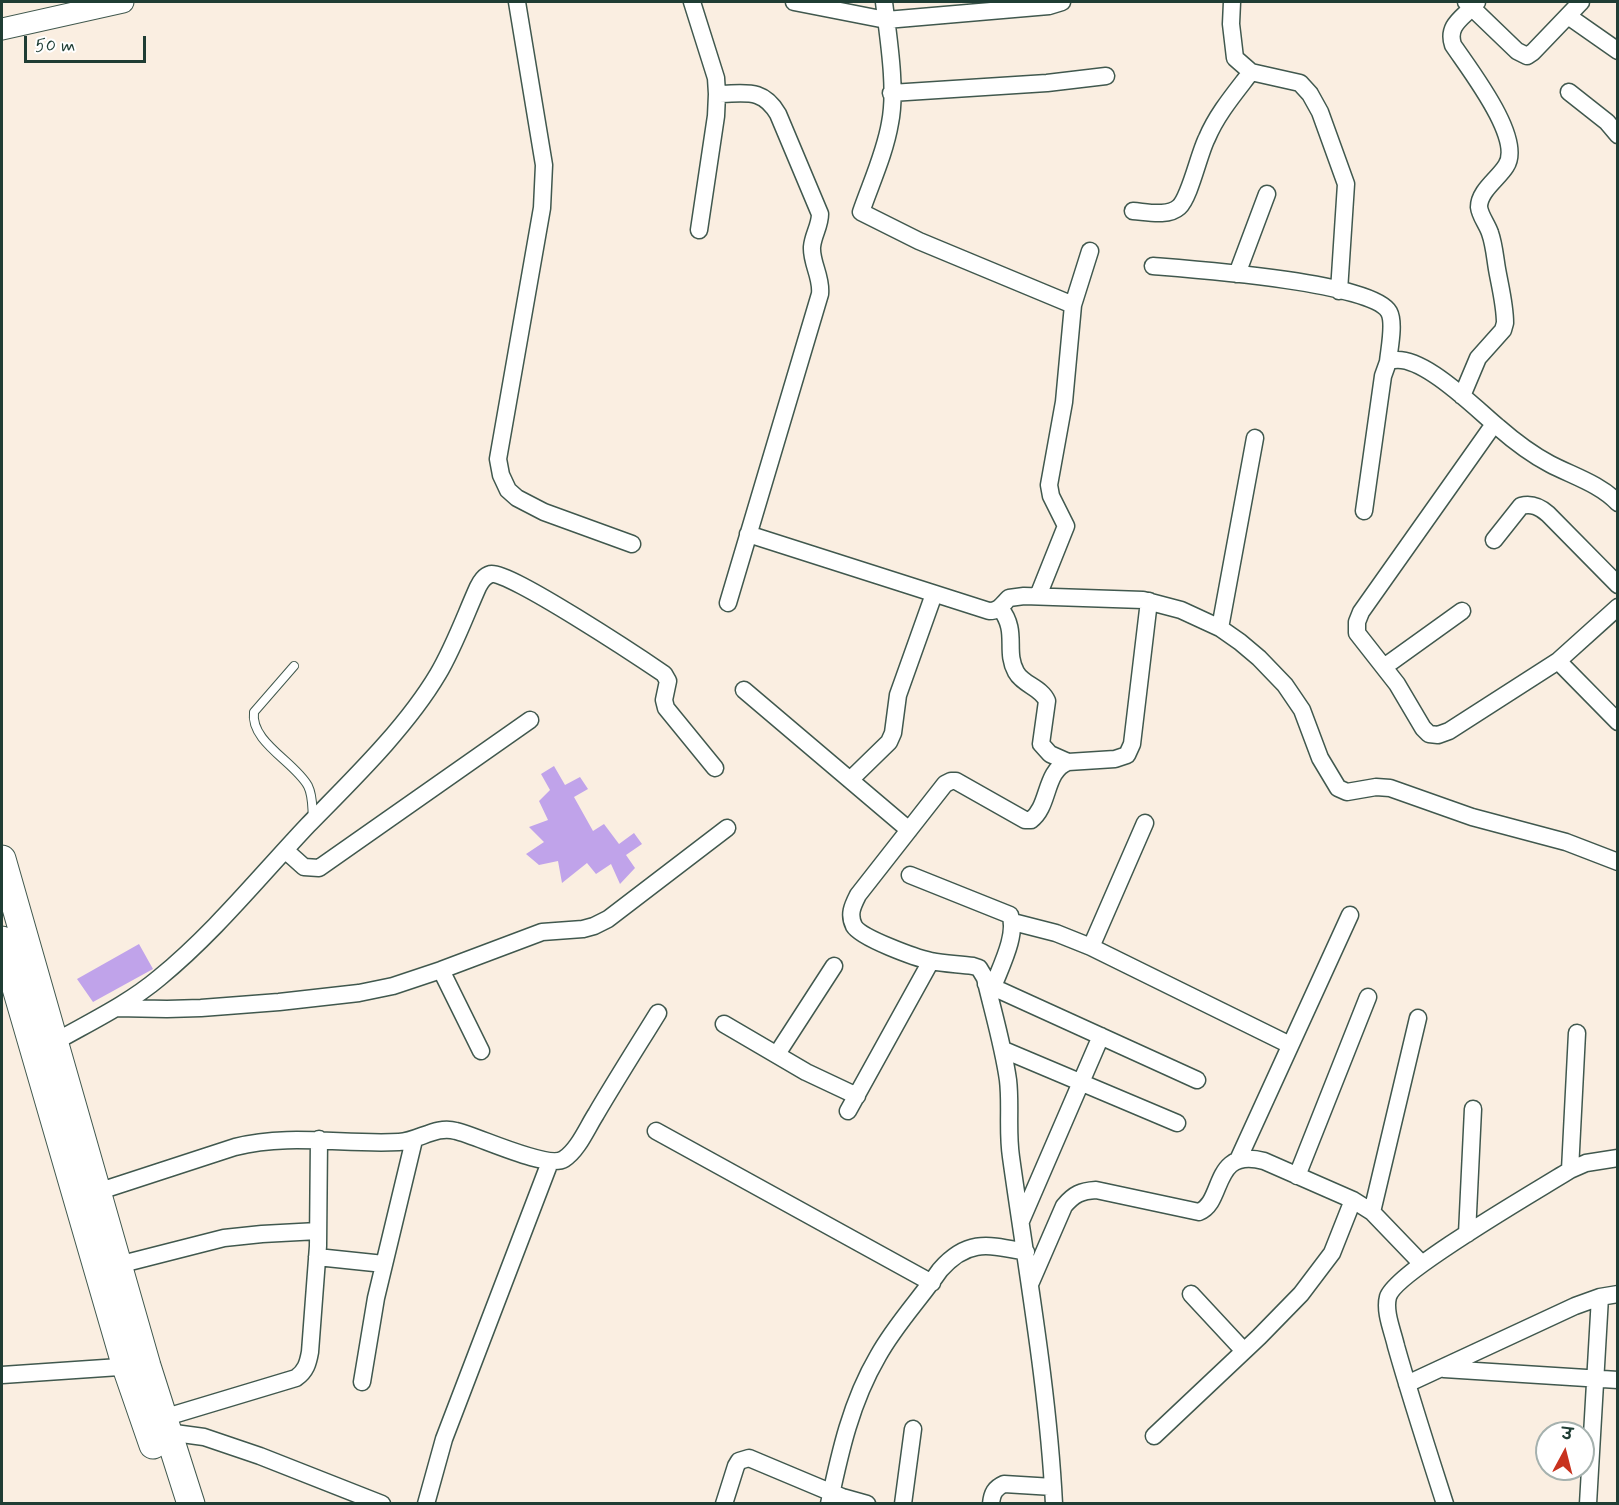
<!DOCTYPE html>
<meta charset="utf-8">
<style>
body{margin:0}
#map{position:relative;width:1619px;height:1505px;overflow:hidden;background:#faeee1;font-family:Mynerve,"Playpen Sans Deva",sans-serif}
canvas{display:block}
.frame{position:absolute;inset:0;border:3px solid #1f3d34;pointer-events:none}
.north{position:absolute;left:1535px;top:1421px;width:60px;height:60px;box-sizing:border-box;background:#fff;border:2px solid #a5b1ae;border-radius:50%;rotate:7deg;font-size:16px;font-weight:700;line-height:24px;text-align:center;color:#1f3d34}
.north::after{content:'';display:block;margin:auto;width:21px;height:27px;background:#c8321e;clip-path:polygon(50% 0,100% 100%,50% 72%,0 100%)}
.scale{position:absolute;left:24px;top:36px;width:122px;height:27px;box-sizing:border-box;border:3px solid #1f3d34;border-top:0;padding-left:8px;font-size:18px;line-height:21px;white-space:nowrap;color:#1f3d34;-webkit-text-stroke:4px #fff;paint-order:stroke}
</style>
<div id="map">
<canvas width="1619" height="1505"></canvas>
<div class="frame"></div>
<div class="north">उ</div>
<div class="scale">50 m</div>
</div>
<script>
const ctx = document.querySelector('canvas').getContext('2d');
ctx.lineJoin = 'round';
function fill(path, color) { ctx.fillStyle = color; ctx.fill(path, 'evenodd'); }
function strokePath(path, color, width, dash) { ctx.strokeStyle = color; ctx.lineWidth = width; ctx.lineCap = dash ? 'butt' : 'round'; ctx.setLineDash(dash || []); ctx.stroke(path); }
const building = new Path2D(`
 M554,766L565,785L580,777L588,789L574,797L593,831L604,824L619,844L634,833L642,844L626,855L635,868L620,884L611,864L596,874L587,863L562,883L558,861L539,865L526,854L544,842L529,827L548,820L539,801L550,790L541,774Z
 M139,944L153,969L93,1002L77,979Z`);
const service = new Path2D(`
 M294,666L254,712C250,742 295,762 308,786C313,796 312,807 313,818`);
const minor = new Path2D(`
 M517,2L544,165L542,208L498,459L501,475L508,490L517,498L544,512L632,544
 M692,2L716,78L717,94L716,116L699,230
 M794,2L886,20L1049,6L1062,2
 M884,2C888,36 897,89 890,123C885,153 871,183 861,212L919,241L1073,305
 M1232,2L1231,24L1235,58L1251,72L1300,83L1310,94L1320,112L1346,184L1339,291
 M1466,2L1517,51L1527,56L1533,52L1581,2
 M1568,16L1618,51
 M1569,92L1607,122L1618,135
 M891,93L1047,83L1106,76
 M717,94C745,94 762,87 778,114L820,214C820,226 813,235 812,247C811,263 822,277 820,294L728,603
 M1133,211C1147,212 1168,217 1179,207C1190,197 1199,153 1207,138C1217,114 1235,93 1251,72
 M1153,266C1190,269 1373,282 1389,312C1395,323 1389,350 1388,362
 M1237,274L1267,194
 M1462,396L1478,358L1503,330L1505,323C1505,305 1500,286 1497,269C1495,257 1494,244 1490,233C1487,224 1480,216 1479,207C1479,191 1498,179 1506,166C1524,139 1469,69 1453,45C1446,24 1465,17 1477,2
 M1494,424L1361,612L1357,622V633L1397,684L1423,728L1429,734L1438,735L1449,731L1558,661L1618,607
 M1364,511L1383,376L1388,362C1417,348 1476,409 1498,427C1514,441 1531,454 1550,464C1573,476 1600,484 1618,503
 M748,534L989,611C999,611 1002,605 1009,598L1024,596L1143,600L1181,610L1220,628L1240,642L1259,658L1285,685L1302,710L1320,758L1338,788L1347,792L1376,787L1390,788L1472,817L1566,842L1618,862
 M1494,540L1521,506C1532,503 1540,507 1548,514L1618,585
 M1038,596L1066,526L1051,496L1049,485L1064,402L1073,305L1090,251
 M1000,608C1019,632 1004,650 1016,672C1023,685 1041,687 1047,701L1041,744L1050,754L1068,762
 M1220,628L1255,438
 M1558,661L1618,722
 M1384,667L1462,611
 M744,690L909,830
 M850,780L889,742L893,733L898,695L934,594
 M285,850L304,867L319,868L530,720
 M910,875L1010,915C1018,934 1000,968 993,987
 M1013,922L1056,933L1091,947L1290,1045
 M1091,947L1145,823
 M441,970L481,1051
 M986,984L1197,1080
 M116,1008L167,1009L201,1008L279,1002L359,993L393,986L441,970L542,932L583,929L594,926L608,919L727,828
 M724,1024L806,1072L857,1096
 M55,1042C90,1022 128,1004 159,978C214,933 259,877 308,825C352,780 406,728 438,674C454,647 465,616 478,587C481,581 484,576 491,574C508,570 642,659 664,674L668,681L664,700L666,708L715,768
 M1004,1050L1177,1123
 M777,1054L834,966
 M848,1111L931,961
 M656,1131L932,1283
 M1238,1160L1350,915
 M1570,1170L1577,1033
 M1297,1176L1368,997
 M97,1192L235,1147C290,1133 344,1145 399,1142C419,1141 436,1125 456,1131C478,1136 547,1170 564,1159C578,1150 587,1128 596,1114C616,1080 637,1047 658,1013
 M1372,1212L1418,1018
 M1021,1221L1101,1036
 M1467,1234L1473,1109
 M317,1257L384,1264
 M118,1265L224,1238L262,1234L318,1231
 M1031,1282L1064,1206C1074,1194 1081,1191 1096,1190L1199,1212C1225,1202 1211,1147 1264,1161L1353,1200L1372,1212L1422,1264
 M1191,1294L1244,1351
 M1444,1369L1618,1380
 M2,1375L134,1366
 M362,1382L376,1298L414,1140
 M1407,1384L1575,1306L1600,1297L1618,1294
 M163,1418L296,1378C306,1371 308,1363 310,1352L318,1246L319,1139
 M167,1432L204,1437L260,1456L382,1504
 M1154,1436L1259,1337L1301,1294L1332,1253L1353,1200
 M426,1504L444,1439L550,1162
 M724,1504L736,1466L739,1461L749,1458L842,1497L867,1504
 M829,1504C840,1452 851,1402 878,1356C895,1325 920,1299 940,1270C968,1238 989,1245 1026,1252
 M903,1504L913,1429
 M991,1504C992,1493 995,1488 1004,1484L1053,1487
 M1054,1504C1048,1387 1027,1272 1011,1157C1007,1131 1011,1105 1008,1080C1003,1045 993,1012 985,978L979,968L973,966C960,964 944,964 931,961C916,958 861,938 854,926C848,914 853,905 858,895L945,784L951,781H956L1025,820H1031C1050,806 1044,771 1068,762L1115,759L1127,755L1132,744L1149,601
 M1445,1504C1428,1451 1411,1399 1396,1346C1393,1332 1384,1312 1388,1297C1395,1272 1540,1189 1570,1170L1586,1163L1618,1158
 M1588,1504L1600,1297`);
const tertiary = new Path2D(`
 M2,29L123,2`);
const primary = new Path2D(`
 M2,859L147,1366L191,1504
 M2,940L126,1367L153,1445`);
fill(building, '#c0a3ea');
strokePath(service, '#40584e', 10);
strokePath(minor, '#40584e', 19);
strokePath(tertiary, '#40584e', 23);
strokePath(primary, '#40584e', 29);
strokePath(service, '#fff', 8);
strokePath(minor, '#fff', 16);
strokePath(tertiary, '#fff', 21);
strokePath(primary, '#fff', 27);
</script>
